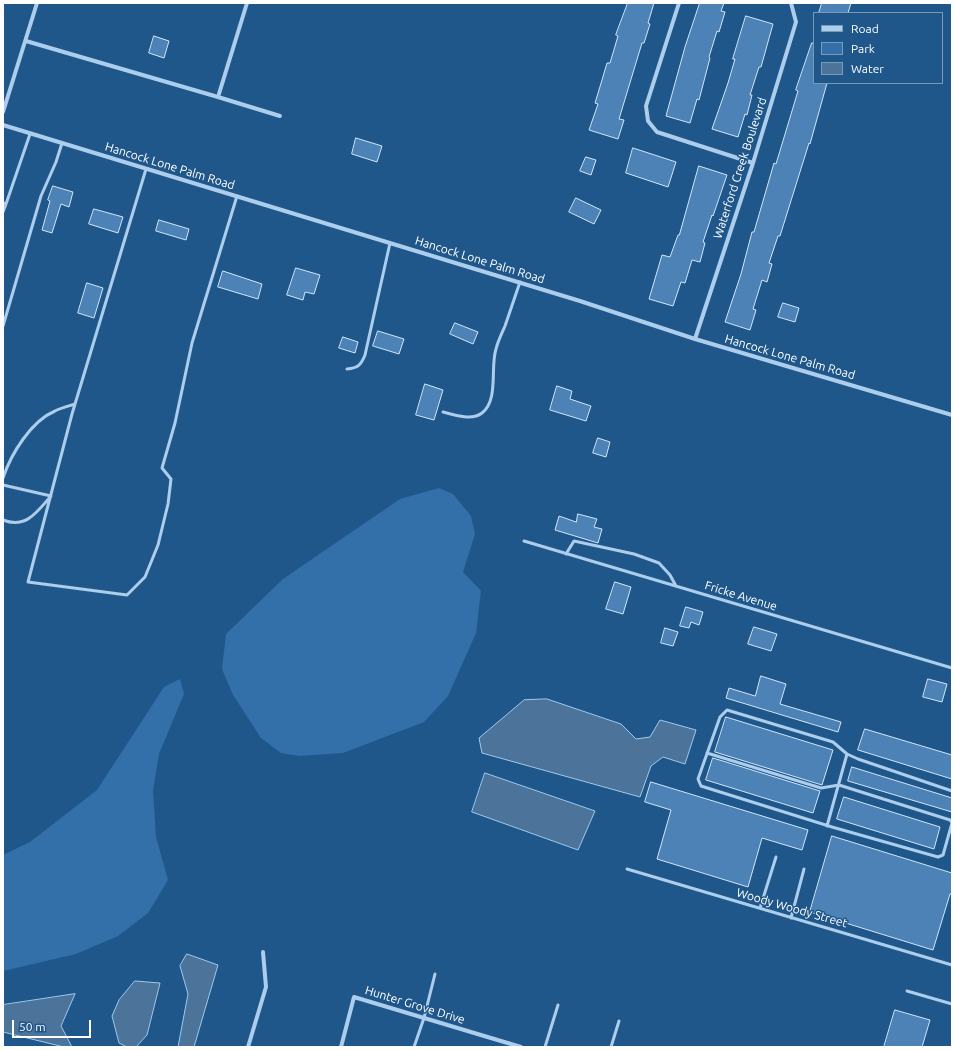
<!DOCTYPE html>
<style>
body{margin:0}
#map{position:relative;width:955px;height:1050px;overflow:hidden;background:#1f578b;font-family:Ubuntu,sans-serif}
canvas{display:block}
.frame{position:absolute;inset:0;border:4px solid #fff;pointer-events:none}
.legend{position:absolute;left:813px;top:12px;width:130px;height:72px;box-sizing:border-box;background:#1f578b;border:1px solid #799ab9;margin:0;padding:5px 7px;list-style:none;font-size:12px;color:#fff}
.legend li{display:flex;align-items:center;gap:8px;height:20px}
.legend b{width:20px;border:1px solid #799ab9}
.scale{position:absolute;left:12px;top:1020px;width:79px;height:18px;box-sizing:border-box;border:2px solid #fff;border-top:0;padding-left:5px;font-size:12px;line-height:14px;white-space:nowrap;color:#fff;-webkit-text-stroke:3px #1f578b;paint-order:stroke}
</style>
<div id="map">
<canvas width="955" height="1050"></canvas>
<div class="frame"></div>
<ul class="legend">
<li><b style="height:5px;background:#accdec"></b>Road</li>
<li><b style="height:11px;background:#3370a9"></b>Park</li>
<li><b style="height:11px;background:#4c7399"></b>Water</li>
</ul>
<div class="scale">50 m</div>
</div>
<script>
const ctx = document.querySelector('canvas').getContext('2d');
ctx.lineJoin = 'round';
function fill(path, color) { ctx.fillStyle = color; ctx.fill(path, 'evenodd'); }
function strokePath(path, color, width, dash) { ctx.strokeStyle = color; ctx.lineWidth = width; ctx.lineCap = dash ? 'butt' : 'round'; ctx.setLineDash(dash || []); ctx.stroke(path); }
function drawText(font, color, halo, rows, align = 'center') {
  ctx.font = font + ' Ubuntu,sans-serif'; ctx.lineWidth = 3; ctx.setLineDash([]); ctx.textBaseline = 'middle'; ctx.strokeStyle = halo; ctx.fillStyle = color; for (const [text, x, y, turn = 0] of rows) {
    ctx.save(); ctx.translate(x, y); ctx.rotate((+turn || 0) * Math.PI / 180); ctx.textAlign = isNaN(turn) ? turn : align; if (halo) ctx.strokeText(text, 0, 0); ctx.fillText(text, 0, 0); ctx.restore();
  }
}
const green = new Path2D(`
 M439,488L453,494L471,516L475,534L463,572L481,591L476,633L448,696L424,722L343,753L299,756L281,753L261,738L233,695L222,669L226,634L283,579L400,499Z
 M180,679L184,694L159,754L153,791L156,837L168,880L148,913L118,936L76,954L3,971V855L30,842L97,790L164,687Z`);
const water = new Path2D(`
 M547,699L621,724L636,739L650,737L660,720L696,730L685,764L663,757L651,766L640,797L482,753L479,738L524,700Z
 M485,773L595,811L578,850L472,812Z
 M187,954L218,965L194,1047H178L188,994L180,966Z
 M135,981L160,983L147,1035L136,1047H127L119,1043L112,1016L119,1000Z
 M75,994L61,1026L72,1047H64L3,1032V1005Z`);
const building = new Path2D(`
 M628,3H654L648,23L650,24L644,43H642L619,119L624,120L618,139L589,130L598,104L595,103L602,80L607,63H610L618,36L616,35Z
 M700,3H724L721,11L725,12L719,32L717,31L709,57L710,58L699,100L697,99L690,123L666,116L685,47Z
 M822,3H851L848,13H819Z
 M746,16L773,24L761,67H759L750,95H752L747,115L745,114L738,137L712,129L728,83L735,59H733Z
 M154,36L169,41L164,58L149,53Z
 M812,43H814V83H827L810,144L809,143L780,236H778L769,263L772,264L767,282L762,280L753,309L756,310L750,330L725,322L741,274L752,232H754L774,163L776,164L798,91L796,90Z
 M356,138L382,146L377,162L352,154Z
 M633,148L676,162L668,187L626,173Z
 M586,157L596,160L591,175L580,171Z
 M699,166L727,175L713,216L712,215L703,242L705,243L700,262L692,260L685,283L681,282L673,306L649,299L662,255L670,257L678,235H679Z
 M53,186L73,192L69,207L61,204L52,233L42,230L50,201L48,200Z
 M576,198L601,210L594,224L569,212Z
 M94,209L123,217L118,233L89,224Z
 M159,220L189,229L186,240L156,231Z
 M296,268L320,275L314,294L305,292L303,300L287,295Z
 M223,271L262,284L258,299L218,287Z
 M87,283L103,288L94,318L78,313Z
 M783,303L799,308L795,322L778,317Z
 M455,323L478,332L473,344L450,334Z
 M378,331L404,339L399,354L373,346Z
 M343,337L358,342L355,353L339,348Z
 M425,384L443,390L434,420L416,415Z
 M557,386L572,391L570,399L591,406L586,421L550,410Z
 M598,438L610,442L606,457L593,453Z
 M578,514L597,519L594,527L602,529L598,543L555,530L559,516L576,522Z
 M615,582L631,587L623,614L606,609Z
 M686,607L703,612L699,625L691,622L689,628L680,626Z
 M754,627L777,634L771,651L748,644Z
 M665,628L678,632L673,646L661,643Z
 M761,676L786,684L780,704L841,722L838,732L726,698L729,688L755,696Z
 M928,679L947,684L942,702L923,697Z
 M726,717L833,750L822,785L715,752Z
 M865,729L952,755V779L858,750Z
 M713,758L820,791L813,813L706,780Z
 M852,767L952,798V812L848,781Z
 M651,782L808,830L802,850L762,838L748,887L657,859L671,810L645,802Z
 M844,797L940,827L934,849L837,819Z
 M832,836L952,873V894H950L933,950L810,912Z
 M895,1010L930,1020L922,1047H884Z`);
const lane = new Path2D(`
 M146,169L72,414L28,582L127,595L145,577L158,545L168,504L171,479L162,468L175,423L192,343L237,196
 M3,203L6,204L30,134
 M3,212L6,204
 M3,326L41,196L56,162L62,143
 M347,369C358,368 361,365 365,355L390,243
 M443,412C454,415 472,421 482,413C499,400 490,367 496,349C498,341 502,333 505,326C510,311 515,297 520,282
 M3,478C11,454 31,421 55,411C61,408 69,406 75,404
 M3,485L51,496C37,512 26,529 3,520
 M524,541L952,668
 M566,554L574,541L634,554L659,563L670,575L676,586
 M707,753L821,788L839,785L950,820L952,823
 M952,791L858,759L847,754L833,742L727,710L720,717L698,779L701,786L832,827L938,857L943,855L952,823
 M827,826L847,754
 M627,869L952,965
 M760,908L776,857
 M791,918L804,869
 M907,991L952,1004
 M414,1047L424,1018L435,974
 M545,1047L558,1005
 M611,1047L619,1021`);
const street = new Path2D(`
 M679,3L646,106L648,121L657,132L753,163
 M26,41L218,97L247,3
 M218,97L280,116
 M3,112L37,3
 M3,125L580,301L695,339L952,415
 M695,339L753,163L796,22L791,3
 M248,1047L266,987L263,952
 M341,1047L354,997L521,1047`);
const streetNames = [
 ["Hancock Lone Palm Road",170,166,17],
 ["Waterford Creek Boulevard",740,168,-72],
 ["Hancock Lone Palm Road",480,260,17],
 ["Hancock Lone Palm Road",790,357,16],
 ["Fricke Avenue",741,596,17],
 ["Woody Woody Street",792,908,16],
 ["Hunter Grove Drive",415,1005,17]
];
fill(green, '#3370a9');
fill(water, '#4c7399');
strokePath(water, '#9fc9ed', 1);
fill(building, '#4c82b5');
strokePath(building, '#d1e6f9', 1);
strokePath(lane, '#accdec', 3);
strokePath(street, '#accdec', 4);
drawText('12px', '#fff', '#1f578b', streetNames);
</script>
